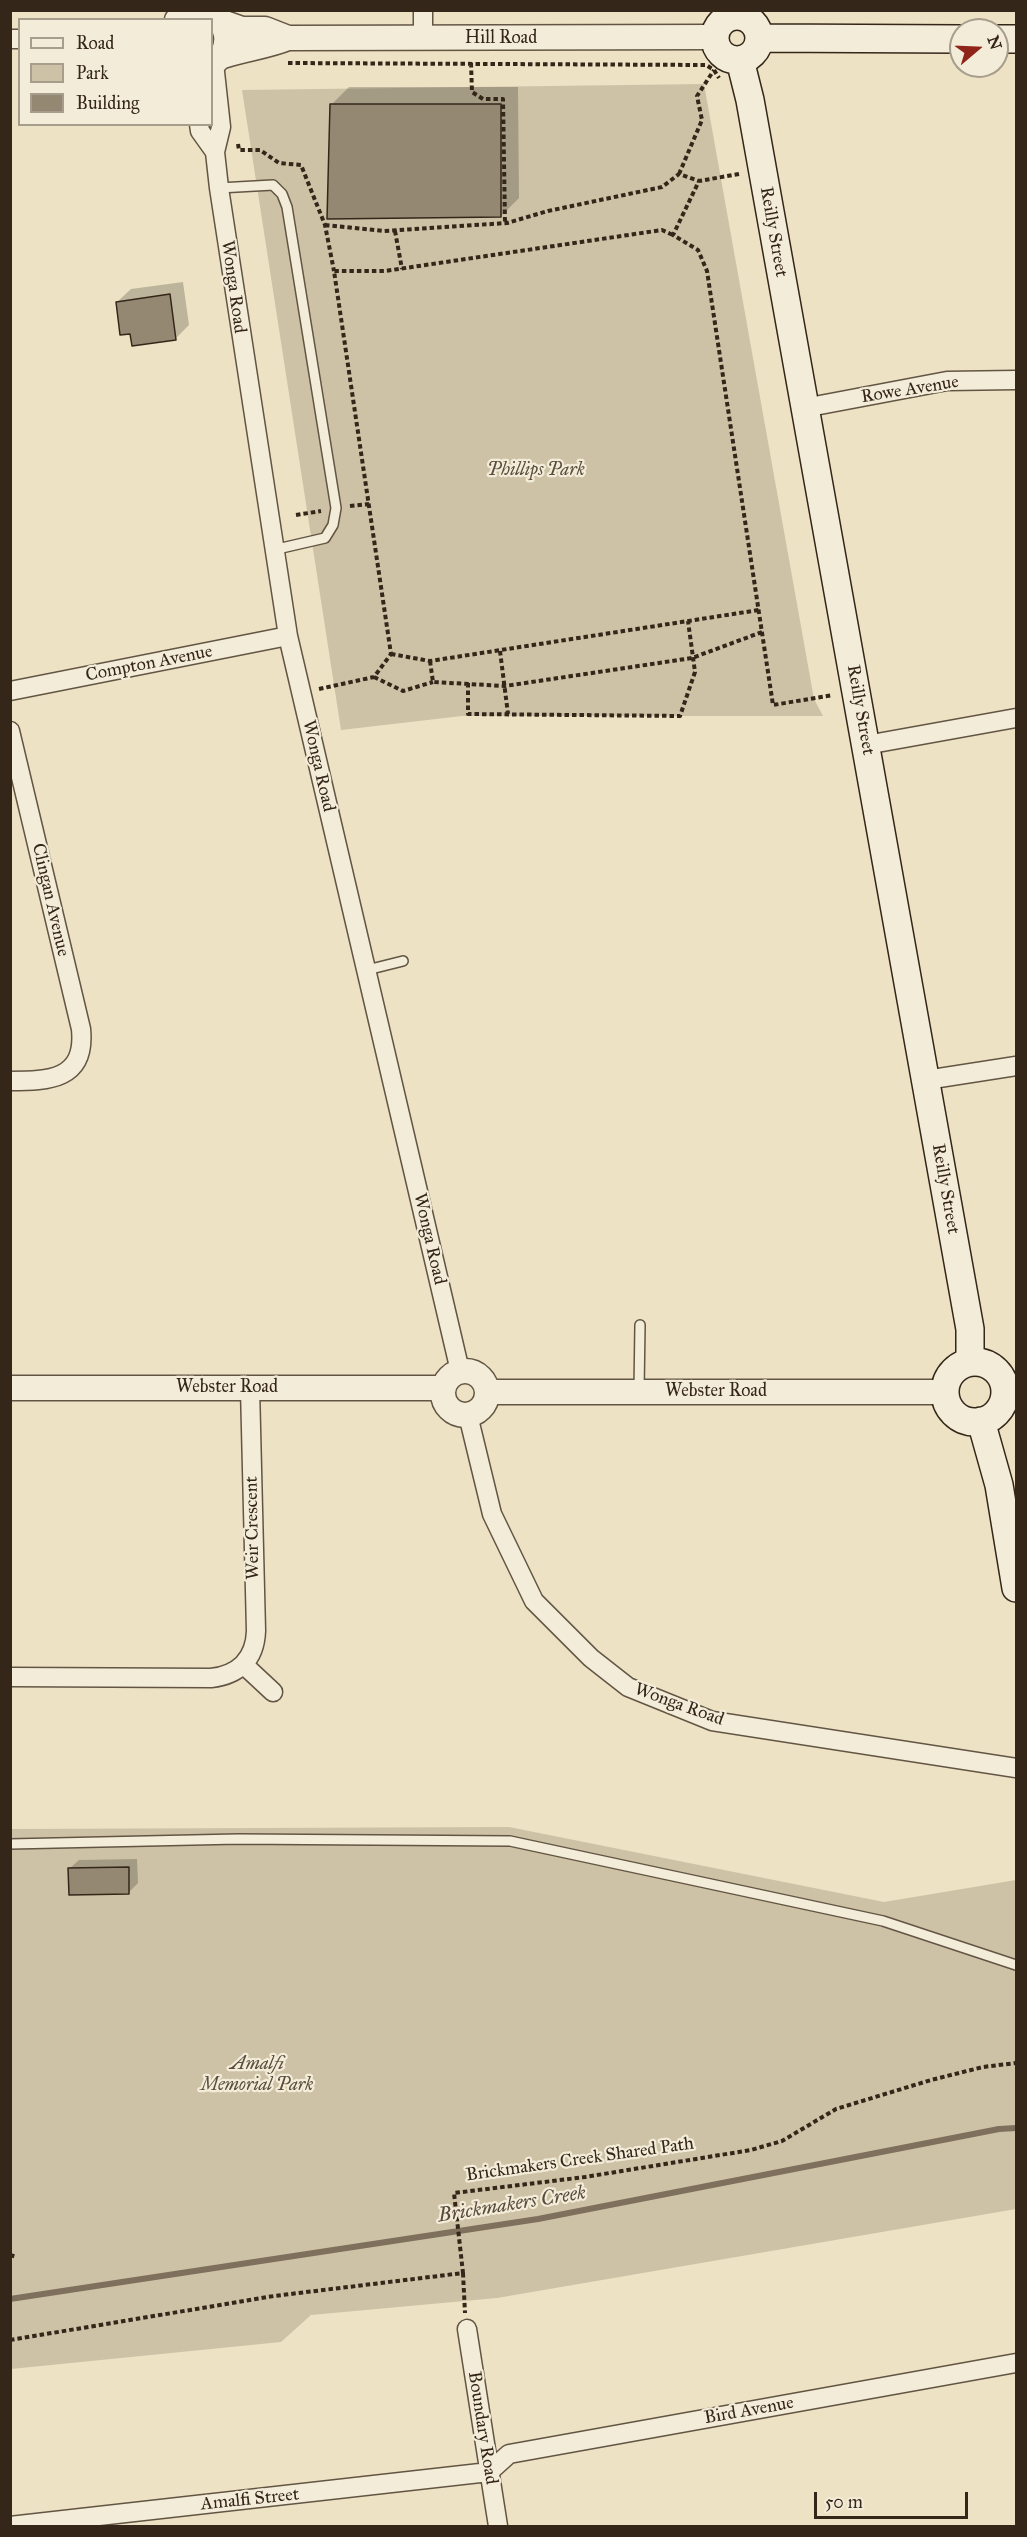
<!DOCTYPE html>
<style>
body{margin:0}
#map{position:relative;width:1027px;height:2537px;overflow:hidden;background:#ede2c3;font-family:"IM FELL Great Primer",serif}
canvas{display:block}
.frame{position:absolute;inset:0;border:12px solid #35261a;pointer-events:none}
.legend{position:absolute;left:18px;top:18px;width:195px;height:108px;box-sizing:border-box;background:#f3ecd8;border:2px solid #a79d8c;margin:0;padding:8px 10px;list-style:none;font-size:18px;color:#35261a}
.legend li{display:flex;align-items:center;gap:12px;height:30px}
.legend b{width:30px;border:2px solid #a79d8c}
.north{position:absolute;left:949px;top:18px;width:60px;height:60px;box-sizing:border-box;background:#f3ecd8;border:2px solid #a79d8c;border-radius:50%;rotate:71deg;font-size:16px;font-weight:700;line-height:24px;text-align:center;color:#35261a}
.north::after{content:'';display:block;margin:auto;width:21px;height:27px;background:#8f2418;clip-path:polygon(50% 0,100% 100%,50% 72%,0 100%)}
.scale{position:absolute;left:814px;top:2492px;width:154px;height:27px;box-sizing:border-box;border:3px solid #35261a;border-top:0;padding-left:8px;font-size:18px;line-height:21px;white-space:nowrap;color:#35261a;-webkit-text-stroke:4px #f3ecd8;paint-order:stroke}
</style>
<div id="map">
<canvas width="1027" height="2537"></canvas>
<div class="frame"></div>
<ul class="legend">
<li><b style="height:8px;background:#f3ecd8"></b>Road</li>
<li><b style="height:16px;background:#cec2a6"></b>Park</li>
<li><b style="height:16px;background:#958872"></b>Building</li>
</ul>
<div class="north">N</div>
<div class="scale">50 m</div>
</div>
<script>
const ctx = document.querySelector('canvas').getContext('2d');
ctx.lineJoin = 'round';
function fill(path, color) { ctx.fillStyle = color; ctx.fill(path, 'evenodd'); }
function strokePath(path, color, width, dash) { ctx.strokeStyle = color; ctx.lineWidth = width; ctx.lineCap = dash ? 'butt' : 'round'; ctx.setLineDash(dash || []); ctx.stroke(path); }
function drawText(font, color, halo, rows, align = 'center') {
  ctx.font = font + ' "IM FELL Great Primer",serif'; ctx.lineWidth = 4.5; ctx.setLineDash([]); ctx.textBaseline = 'middle'; ctx.strokeStyle = halo; ctx.fillStyle = color; for (const [text, x, y, turn = 0] of rows) {
    ctx.save(); ctx.translate(x, y); ctx.rotate((+turn || 0) * Math.PI / 180); ctx.textAlign = isNaN(turn) ? turn : align; if (halo) ctx.strokeText(text, 0, 0); ctx.fillText(text, 0, 0); ctx.restore();
  }
}
const green = new Path2D(`
 M704,84L814,699L823,716H462L341,730L242,90Z
 M509,1827L884,1902L1016,1880V2209L497,2298L311,2315L281,2342L11,2369V1829Z`);
const shadow = new Path2D(`
 M349,87H518L519,198L501,216L331,105Z
 M183,282L189,325L176,338L132,332L117,302L131,289Z
 M137,1859L138,1883L129,1892L70,1868L79,1860Z`);
const stream = new Path2D(`
 M10,2299L538,2219L999,2129L1016,2128`);
const building = new Path2D(`
 M330,104H501V217L327,219Z
 M170,294L176,340L132,346L130,334L120,335L116,302Z
 M129,1867V1894L69,1895L68,1868Z`);
const path = new Path2D(`
 M288,63L706,65L714,70L719,78
 M471,63L472,92L483,99H503L505,223
 M238,144L239,150H260L279,163L301,165L325,225L334,271
 M679,174L702,120L697,96L714,70
 M739,174L699,181L673,235L698,250L707,271L773,705L833,695
 M325,225L384,231L507,223L548,211L662,187L679,174L699,181
 M395,231L402,269
 M350,506L369,504
 M296,515L321,511
 M500,651L508,714
 M391,654L430,661L759,610
 M430,661L433,682L505,686L692,658L762,632
 M374,677L403,691L433,682
 M468,683V714L680,716L695,672L688,621
 M319,689L374,677L391,654L334,271H385L662,230L673,235
 M10,2255L17,2257
 M463,2273L465,2313
 M10,2340L274,2296L463,2273L454,2193L585,2177L751,2150L782,2141L836,2109L931,2080L983,2067L1016,2063`);
const service = new Path2D(`
 M219,188L273,185L282,194L287,207L336,508L333,525L325,538L273,550
 M367,970L403,961
 M639,1390L640,1325
 M10,1844L238,1839L510,1841L883,1921L1016,1965`);
const minor = new Path2D(`
 M423,10V39
 M730,10L731,17
 M10,39H20
 M214,63L221,127L215,152L219,188L288,636L460,1371
 M199,124L200,131L215,152
 M804,408L947,381L1016,380
 M10,691L288,636
 M10,731L81,1029C86,1080 49,1081 10,1081
 M866,745L1016,718
 M926,1080L1016,1066
 M468,1415L492,1514L534,1601L591,1658L628,1687L712,1721L1016,1768
 M244,1665L273,1692
 M10,1677L211,1678C238,1675 255,1660 256,1631L250,1388
 M467,2329L498,2526
 M489,2472L509,2454L1016,2363
 M10,2526L489,2472`);
const tertiary = new Path2D(`
 M204,10C230,18 234,50 212,64
 M177,20L191,10
 M222,22L242,29H265L288,38L715,37
 M220,57C243,49 266,47 288,38
 M443 1393a22 22 0 1 1 44 0a22 22 0 1 1-44 0Z
 M10,1388H443
 M1006,1389H1016
 M487,1392H945`);
const secondary = new Path2D(`
 M715 38a22 22 0 1 1 44 0a22 22 0 1 1-44 0Z
 M759,38L961,39
 M997,39H1016
 M740,60L750,100L970,1329V1362
 M945 1392a30 30 0 1 1 60 0a30 30 0 1 1-60 0Z
 M981,1421L999,1485L1016,1588`);
const streetNames = [
 ["Hill Road",501,39],
 ["Reilly Street",773,232,80],
 ["Wonga Road",233,287,82],
 ["Rowe Avenue",910,390,-9],
 ["Compton Avenue",149,664,-11],
 ["Reilly Street",860,710,80],
 ["Wonga Road",318,766,77],
 ["Clingan Avenue",50,900,77],
 ["Reilly Street",945,1189,80],
 ["Wonga Road",429,1239,77],
 ["Webster Road",227,1388],
 ["Webster Road",716,1392],
 ["Weir Crescent",253,1528,-91],
 ["Wonga Road",679,1705,20],
 ["Brickmakers Creek Shared Path",580,2160,-8],
 ["Bird Avenue",749,2411,-10],
 ["Boundary Road",482,2428,81],
 ["Amalfi Street",250,2500,-6]
];
const parkNames = [
 ["Phillips Park",536,471],
 ["Amalfi",257,2065],
 ["Memorial Park",257,2086]
];
const waterNames = [
 ["Brickmakers Creek",512,2205,-9]
];
fill(green, '#cec2a6');
fill(shadow, '#0003');
strokePath(stream, '#7e705d', 6);
fill(building, '#958872');
strokePath(building, '#35261a', 1.5);
strokePath(service, '#635544', 12);
strokePath(minor, '#635544', 21);
strokePath(tertiary, '#635544', 27);
strokePath(secondary, '#35261a', 30);
strokePath(path, '#35261a', 4, [4.5, 3]);
strokePath(service, '#f3ecd8', 9);
strokePath(minor, '#f3ecd8', 18);
strokePath(tertiary, '#f3ecd8', 24);
strokePath(secondary, '#f3ecd8', 27);
drawText('18px', '#35261a', '#f3ecd8', streetNames);
drawText('italic 18px', '#5b4d3d', '#f3ecd8', parkNames);
drawText('italic 20px', '#594b3c', '#f3ecd8', waterNames);
</script>
